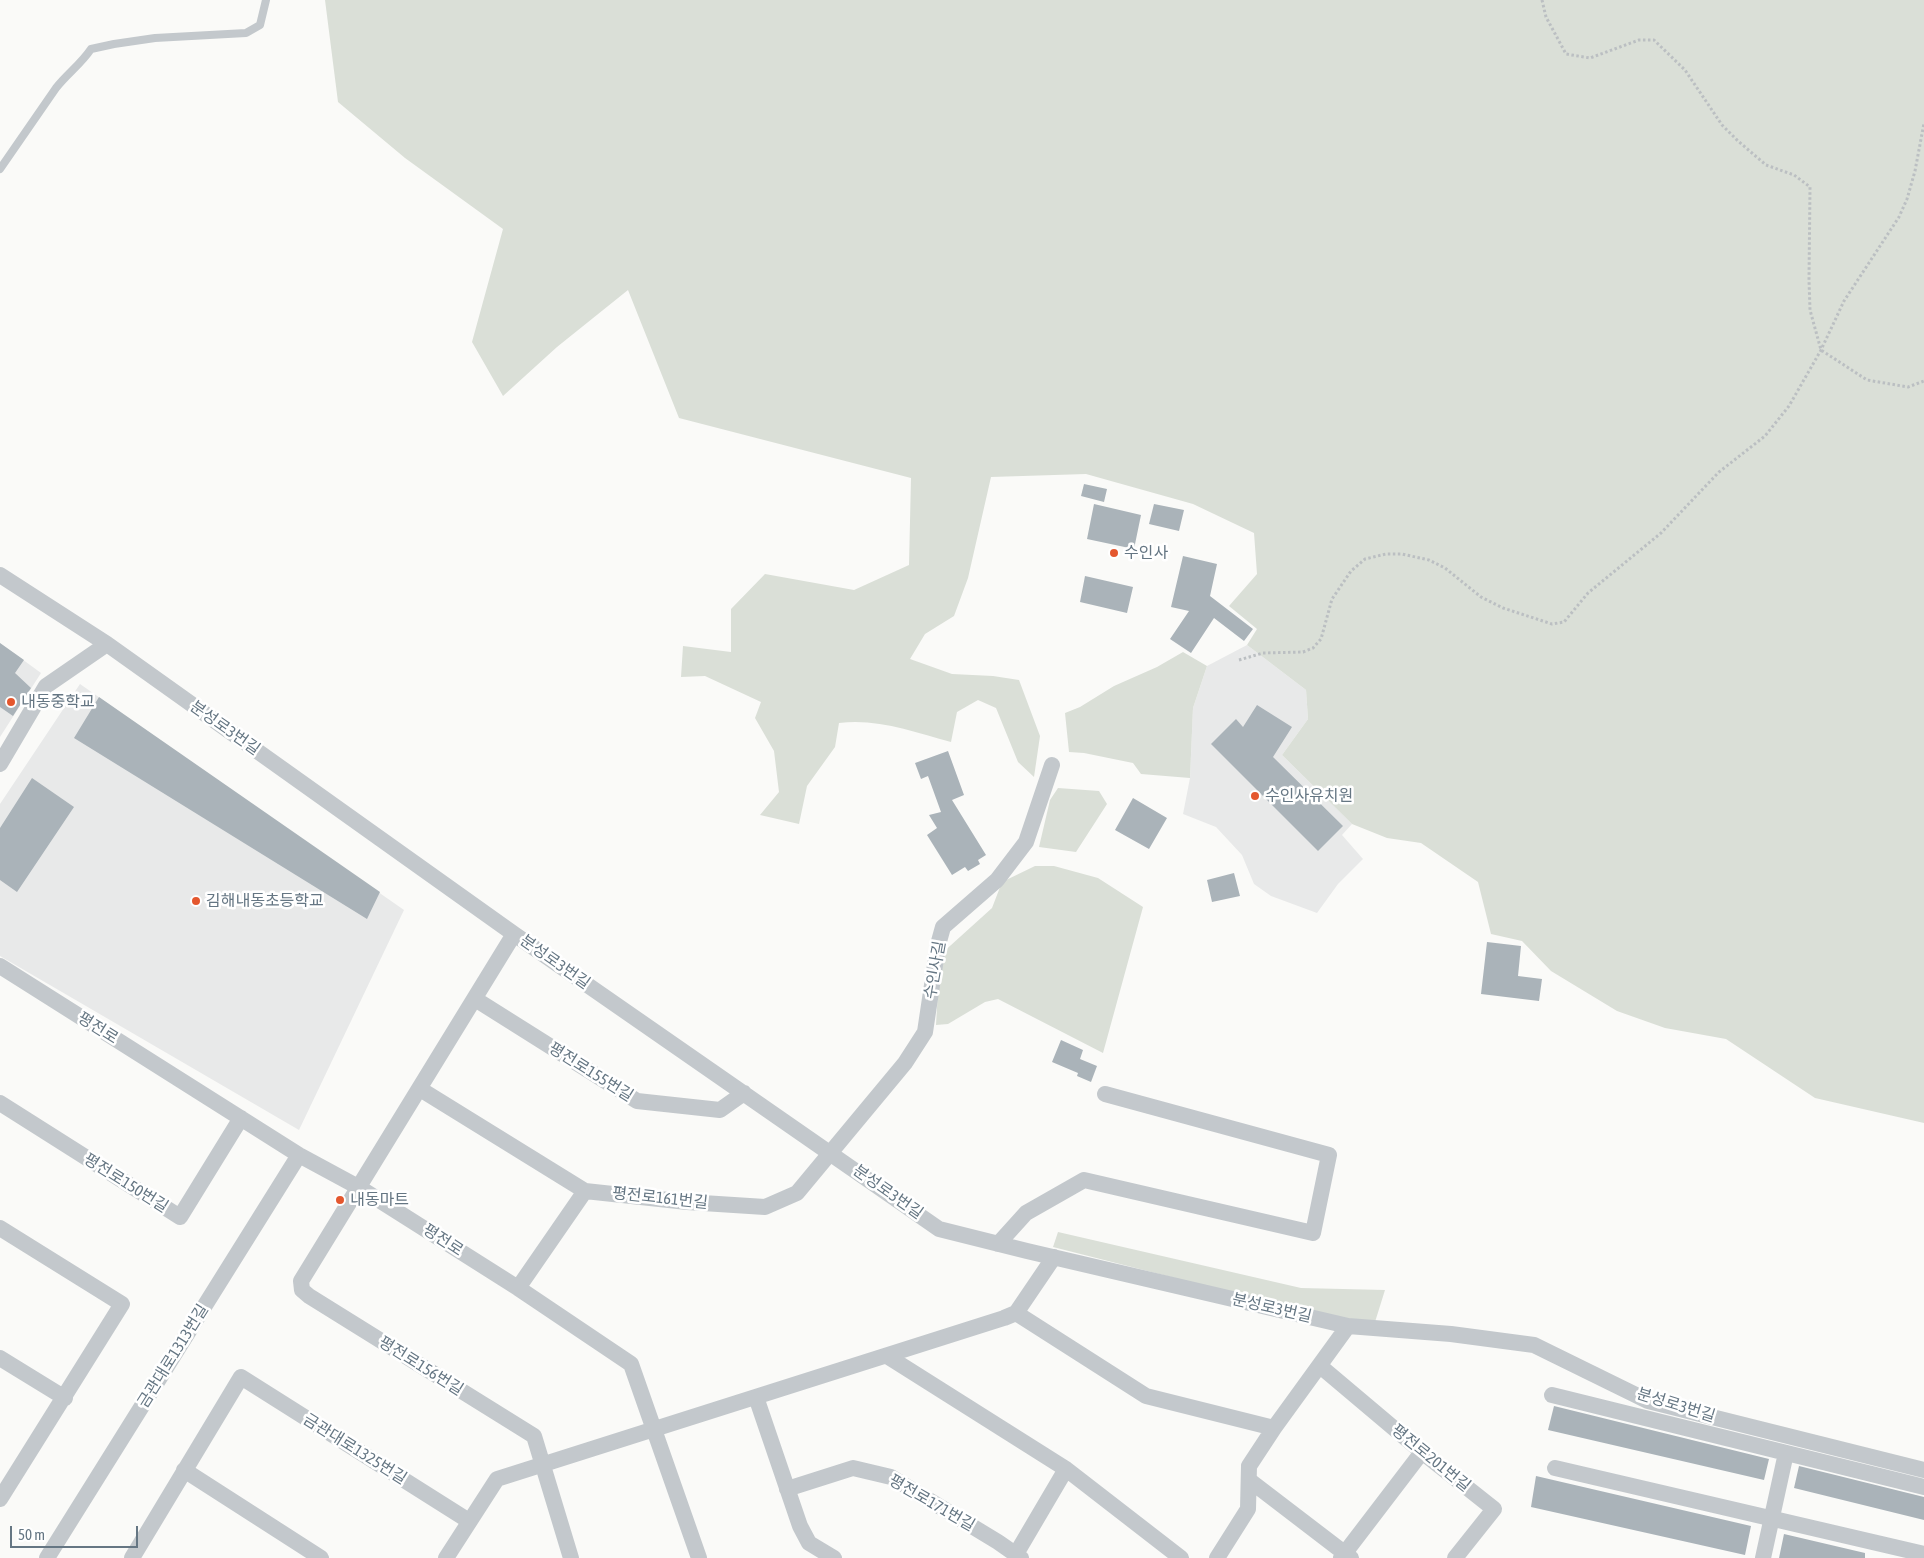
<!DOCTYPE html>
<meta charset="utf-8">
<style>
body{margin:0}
#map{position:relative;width:1924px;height:1558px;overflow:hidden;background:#fafaf8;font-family:"Asap Condensed",sans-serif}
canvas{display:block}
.scale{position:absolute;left:10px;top:1526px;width:128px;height:22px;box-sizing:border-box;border:2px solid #657683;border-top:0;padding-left:6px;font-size:15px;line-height:18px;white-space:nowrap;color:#657683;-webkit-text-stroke:4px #fff;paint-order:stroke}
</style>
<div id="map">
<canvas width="1924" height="1558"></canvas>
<div class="scale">50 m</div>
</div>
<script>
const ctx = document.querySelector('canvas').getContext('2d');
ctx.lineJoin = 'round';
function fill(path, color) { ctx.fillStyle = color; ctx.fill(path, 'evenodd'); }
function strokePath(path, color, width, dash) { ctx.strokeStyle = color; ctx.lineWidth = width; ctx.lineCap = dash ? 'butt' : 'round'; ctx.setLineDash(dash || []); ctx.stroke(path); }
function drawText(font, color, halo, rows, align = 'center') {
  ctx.font = font + ' "Asap Condensed","Noto Sans KR",sans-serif'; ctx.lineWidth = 5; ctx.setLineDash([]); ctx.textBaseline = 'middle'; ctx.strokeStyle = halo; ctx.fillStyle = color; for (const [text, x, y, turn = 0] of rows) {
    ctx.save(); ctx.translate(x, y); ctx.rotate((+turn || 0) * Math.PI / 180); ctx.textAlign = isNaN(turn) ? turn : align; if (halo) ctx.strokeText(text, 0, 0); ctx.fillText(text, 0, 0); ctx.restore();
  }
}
const built = new Path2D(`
 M0,643L41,673L0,737Z
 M1247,645L1306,690L1308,719L1282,755L1352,824L1342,835L1363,859L1338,884L1317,913L1271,896L1254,884L1242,855L1216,827L1183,814L1190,778L1193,708L1207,666Z
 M80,684L404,910L299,1130L0,956V804Z`);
const green = new Path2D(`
 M325,0H1924V1123L1815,1098L1726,1039L1665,1028L1617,1011L1551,971L1522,941L1491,934L1478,882L1421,843L1387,838L1352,824L1282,755L1308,719L1306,690L1247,645L1257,629L1229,606L1257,574L1254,533L1193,504L1086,474L991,477L968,578L954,616L925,634L910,659L952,674L993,676L1019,680L1040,736L1034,777L1018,762L996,708L978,700L957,712L951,742C914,732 877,718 839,723L835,747L807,786L799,824L760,815L779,792L774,751L755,718L761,702L705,676L681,677L683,646L731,652V609L765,574L854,590L909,565L911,478L679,418L628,290L557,347L503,396L472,342L503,229L405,158L338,102Z
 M1183,652L1207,666L1193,708L1190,778L1141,774L1133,763L1084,753L1069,752L1065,713L1080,707L1114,686L1157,667Z
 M1058,788L1099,791L1107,804L1076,852L1039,847L1050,800Z
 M1035,866H1054L1098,878L1143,907L1103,1053L998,999L985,1002L948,1024L936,1025L940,955L992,908L1002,882Z
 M1058,1232L1301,1288L1385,1290L1375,1322L1352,1323L1053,1247Z`);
const building = new Path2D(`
 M1084,484L1107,489L1104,502L1081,496Z
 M1094,504L1141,515L1134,549L1087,539Z
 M1154,504L1184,510L1179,531L1149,524Z
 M1183,556L1217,564L1210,596L1253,629L1244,641L1214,618L1191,653L1170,639L1189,611L1171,607Z
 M1085,576L1133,587L1127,613L1080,602Z
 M0,643L24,660L15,673L31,688L13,716L0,707Z
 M99,697L380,892L367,919L74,738Z
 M1257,705L1292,727L1273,757L1343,826L1318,851L1211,744L1236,719L1243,727Z
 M948,751L964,795L952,800L986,855L978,860L980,864L968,871L965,867L952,875L927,835L937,828L929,815L941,812L928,776L921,779L915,763Z
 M32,778L74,807L17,892L0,880V828Z
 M1133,798L1167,818L1149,849L1115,830Z
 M1234,873L1240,896L1212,902L1207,880Z
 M1487,942L1521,946L1518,976L1542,979L1539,1001L1481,994Z
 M1061,1040L1083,1050L1080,1059L1097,1066L1091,1082L1077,1076L1078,1073L1052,1062Z
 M1554,1406L1769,1459L1764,1480L1548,1430Z
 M1799,1466L1924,1497V1520L1794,1488Z
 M1536,1476L1751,1526L1745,1555L1531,1507Z
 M1784,1534L1865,1553V1558H1779Z`);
const path = new Path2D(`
 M1542,0L1546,17L1566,54L1590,58L1639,40H1654L1685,70L1722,125L1738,141L1766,165L1794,175L1810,187L1809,280L1810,310L1821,350L1867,380L1908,387L1924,381
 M1239,660L1263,653L1303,652L1313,648L1321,639L1332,599L1351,571L1365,559L1386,554H1402L1429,560L1445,568L1481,597L1503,608L1552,624L1564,622L1588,593L1661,533L1719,472L1765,436L1789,406L1821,350L1844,301L1899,217L1907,199L1915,171L1924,123`);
const service = new Path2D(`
 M0,169L56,88C67,74 81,64 91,49L114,44L155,38L246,33L260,25L266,0`);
const minor = new Path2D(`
 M0,575L107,644L514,934L939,1229L1027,1251L1348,1326L1451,1334L1534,1345L1648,1401L1924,1470
 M0,764L46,686L107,644
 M514,934L301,1281L302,1290L309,1296L534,1436L571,1558
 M0,966L299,1155L360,1188L518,1288L631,1364L699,1558
 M475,999L637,1101L720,1110L744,1093
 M420,1089L585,1191L687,1202L765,1207L797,1193L905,1063L925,1032L938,945L943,927L997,880L1026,842L1052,765
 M0,1103L180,1217L241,1118
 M0,1228L122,1304L0,1499
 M998,1244L1026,1213L1084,1180L1313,1233L1329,1155L1105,1094
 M518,1288L585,1191
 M1016,1313L1146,1396L1274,1428
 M887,1356L1066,1469L1181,1558
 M0,1358L65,1398
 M1320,1366L1422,1452L1494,1509L1455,1558
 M1552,1395L1924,1487
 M756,1397L800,1526L809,1543L834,1558
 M1555,1468L1924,1554
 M184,1470L321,1558
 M1249,1480L1351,1558
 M787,1489L853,1468L891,1477L998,1542L1021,1558
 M1016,1554L1066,1469
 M47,1558L299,1155
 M132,1558L241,1377L469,1521
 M446,1558L497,1479L1004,1318L1016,1313L1054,1257
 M1217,1558L1248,1509L1249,1466L1274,1428L1348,1326
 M1341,1558L1422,1452
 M1763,1558L1786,1453`);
const markers = [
 [1114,553,5,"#e4572e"],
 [11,702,5,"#e4572e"],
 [1255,796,5,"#e4572e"],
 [196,901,5,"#e4572e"],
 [340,1200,5,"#e4572e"]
];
const poiNames = [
 ["수인사",1124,553],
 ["내동중학교",21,702],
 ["수인사유치원",1265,796],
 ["김해내동초등학교",206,901],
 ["내동마트",350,1200]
];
const streetNames = [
 ["분성로3번길",225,728,35],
 ["분성로3번길",555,962,35],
 ["수인사길",935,970,-80],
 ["평전로",98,1028,32],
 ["평전로155번길",591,1072,32],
 ["평전로150번길",126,1183,32],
 ["분성로3번길",888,1192,35],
 ["평전로161번길",660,1198,6],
 ["평전로",443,1240,33],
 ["분성로3번길",1272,1308,13],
 ["금관대로1313번길",173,1356,-58],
 ["평전로156번길",421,1366,32],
 ["분성로3번길",1676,1405,17],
 ["금관대로1325번길",355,1449,32],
 ["평전로201번길",1431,1458,39],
 ["평전로171번길",932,1503,30]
];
fill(built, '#e8e9e9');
fill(green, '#dadfd7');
fill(building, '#aab3b9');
strokePath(path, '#bbbfc2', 3, [2.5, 2.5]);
strokePath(service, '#c3c8cc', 8);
strokePath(minor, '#c3c8cc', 16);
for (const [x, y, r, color] of markers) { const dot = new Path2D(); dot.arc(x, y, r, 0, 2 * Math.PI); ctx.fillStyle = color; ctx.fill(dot); strokePath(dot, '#fff', 2); }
drawText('16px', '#657683', '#fff', poiNames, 'left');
drawText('16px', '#657683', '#fff', streetNames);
</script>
